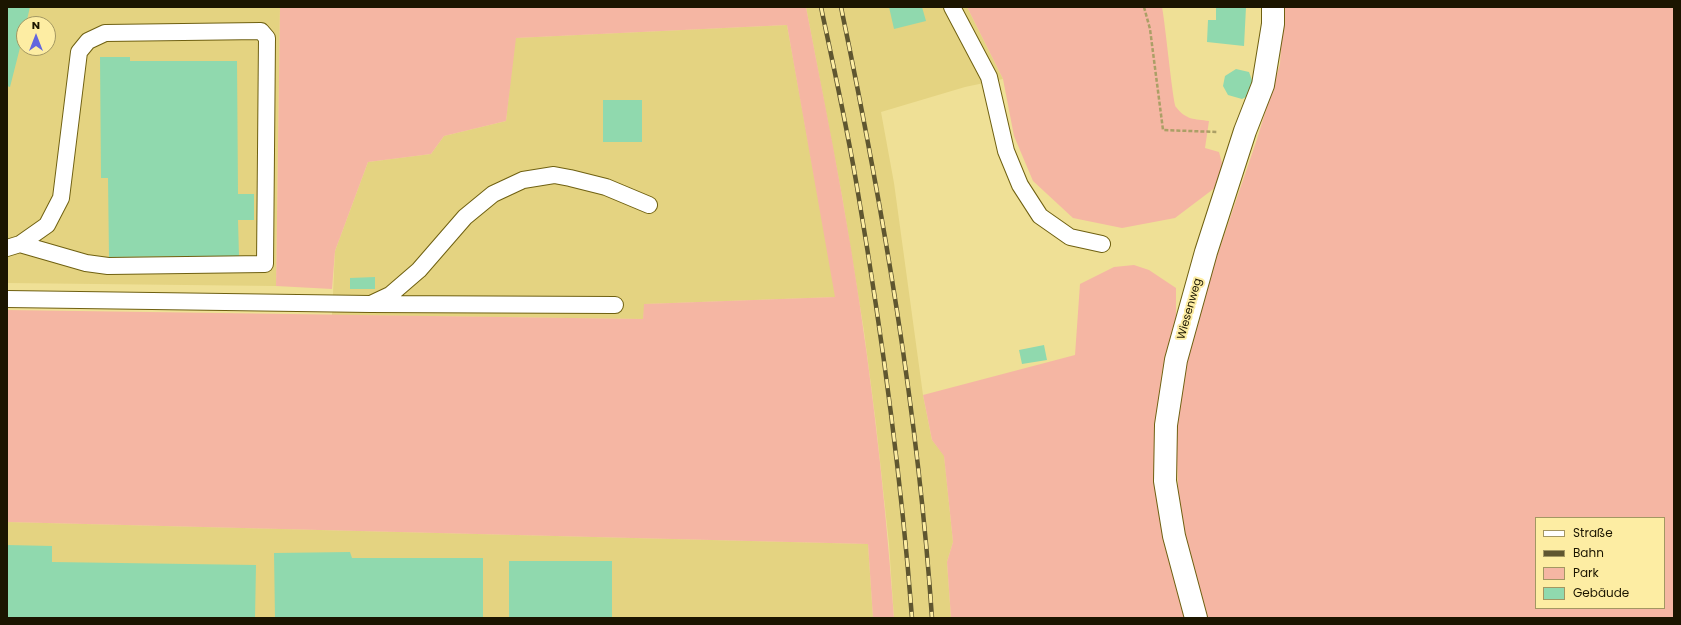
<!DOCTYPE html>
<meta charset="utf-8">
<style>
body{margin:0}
#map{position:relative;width:1681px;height:625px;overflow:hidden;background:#efe096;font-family:Poppins,sans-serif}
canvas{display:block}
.frame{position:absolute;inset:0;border:8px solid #1b1500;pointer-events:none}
.legend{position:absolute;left:1535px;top:517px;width:130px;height:92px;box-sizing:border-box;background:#fdeda3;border:1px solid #a39762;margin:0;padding:5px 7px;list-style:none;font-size:12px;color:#1b1500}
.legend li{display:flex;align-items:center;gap:8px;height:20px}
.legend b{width:20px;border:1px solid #a39762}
.north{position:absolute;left:16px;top:16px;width:40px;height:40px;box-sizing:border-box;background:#fdeda3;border:1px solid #a39762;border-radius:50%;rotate:0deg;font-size:11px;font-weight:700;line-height:16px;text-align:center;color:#1b1500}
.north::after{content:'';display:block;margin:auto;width:14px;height:18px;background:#6266de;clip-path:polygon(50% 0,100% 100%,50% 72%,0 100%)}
</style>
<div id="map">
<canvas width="1681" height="625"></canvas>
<div class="frame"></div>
<ul class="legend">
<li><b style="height:5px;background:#fff"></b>Straße</li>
<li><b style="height:5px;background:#5f5630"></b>Bahn</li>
<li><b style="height:11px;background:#f5b6a3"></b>Park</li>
<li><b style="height:11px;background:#90d9ae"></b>Gebäude</li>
</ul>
<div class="north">N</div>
</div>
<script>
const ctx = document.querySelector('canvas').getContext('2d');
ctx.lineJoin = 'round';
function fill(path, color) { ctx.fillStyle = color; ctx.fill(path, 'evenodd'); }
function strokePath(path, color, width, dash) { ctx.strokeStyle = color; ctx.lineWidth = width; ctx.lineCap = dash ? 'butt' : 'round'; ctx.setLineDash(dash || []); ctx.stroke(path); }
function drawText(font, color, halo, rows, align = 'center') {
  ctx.font = font + ' Poppins,sans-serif'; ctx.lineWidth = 4; ctx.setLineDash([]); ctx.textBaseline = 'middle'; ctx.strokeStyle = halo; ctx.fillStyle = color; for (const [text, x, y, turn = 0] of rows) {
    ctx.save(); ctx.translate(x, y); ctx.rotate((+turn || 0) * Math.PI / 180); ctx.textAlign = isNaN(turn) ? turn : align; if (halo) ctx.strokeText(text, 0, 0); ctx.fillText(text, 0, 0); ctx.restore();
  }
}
const built = new Path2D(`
 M7,7H280L276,286L7,283ZM24,24H48V48H24Z
 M806,7H967L1003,79L965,87L881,112L894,183L923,395L932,440L944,455L953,542L947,562L951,618H894L889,544L876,424L864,331L842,196Z
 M787,25L836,297L645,304L643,319L332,315L335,251L368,162L431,154L444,136L506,121L515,38Z
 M7,522L868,544L873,618H7Z`);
const green = new Path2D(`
 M280,7H806C818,70 831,133 842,196C867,336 884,477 894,618H873L868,544L7,522V310L643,319L644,304L835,297L787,25L516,38L506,121L444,136L431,154L368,162L335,251L332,289L276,286Z
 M967,7H1162C1165,21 1173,103 1176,107C1186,120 1194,119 1209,121L1205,148L1219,152L1222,163L1220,184L1175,218L1122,228L1073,218L1033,181L1014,136L1003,79Z
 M1283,7H1674V618H1203L1186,546L1179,507L1175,416L1189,346L1214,265L1257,139L1280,64ZM1536,518H1664V608H1536Z
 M1134,265L1149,270L1176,288V321L1162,372L1156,434L1188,618H951L947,562L953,542L944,456L932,440L923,395L1075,355L1080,284L1114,267Z`);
const building = new Path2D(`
 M7,7H30L26,24H24V32L10,87L7,86Z
 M889,7H922L926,21L894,29Z
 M1216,7H1246L1244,46L1207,42L1208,20H1216Z
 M100,57H130V61H237L238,194H254V220H238L239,256L109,257L108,178H101Z
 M1236,69L1249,72L1253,83L1250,95L1242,99L1228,95L1223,86L1225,76Z
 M603,100H642V142H603Z
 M375,277V289H350V278Z
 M1044,345L1047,360L1022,364L1019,350Z
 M7,545L52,546V562L256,565L255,618H7Z
 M350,552L352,558H483V618H275L274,553Z
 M509,561H612V618H509Z`);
const path = new Path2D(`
 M1144,7L1150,29L1163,130L1217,132`);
const lane = new Path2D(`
 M952,7L989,77L1006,151L1020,185L1040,216L1070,237L1102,244
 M7,248L20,244L47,225L61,198L79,52L88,41L105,33L261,31L267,38L265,264L108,266L86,263L20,244
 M7,299L370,304L615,305
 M373,303L390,295L419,270L465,217L493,194L523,180L554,175L570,178L606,187L649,205`);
const street = new Path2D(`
 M1196,618L1174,536L1165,481L1166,425L1176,360L1206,252L1245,131L1263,85L1273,24V7`);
const rail = new Path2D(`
 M821,7C834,69 848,131 858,193C882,334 901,475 912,618
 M841,7C883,209 918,412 932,618`);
const streetNames = [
 ["Wiesenweg",1190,309,-74]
];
fill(built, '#e4d381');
fill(green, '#f5b6a3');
fill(building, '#90d9ae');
strokePath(lane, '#6f6011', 18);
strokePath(street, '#6f6011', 24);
strokePath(path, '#ab9f66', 2.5, [4, 2]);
strokePath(lane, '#fff', 16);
strokePath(street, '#fff', 22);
strokePath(rail, '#5f5630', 4.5);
strokePath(rail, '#fdeda3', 3, [9]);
drawText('11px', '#1b1500', '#fdeda3', streetNames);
</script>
